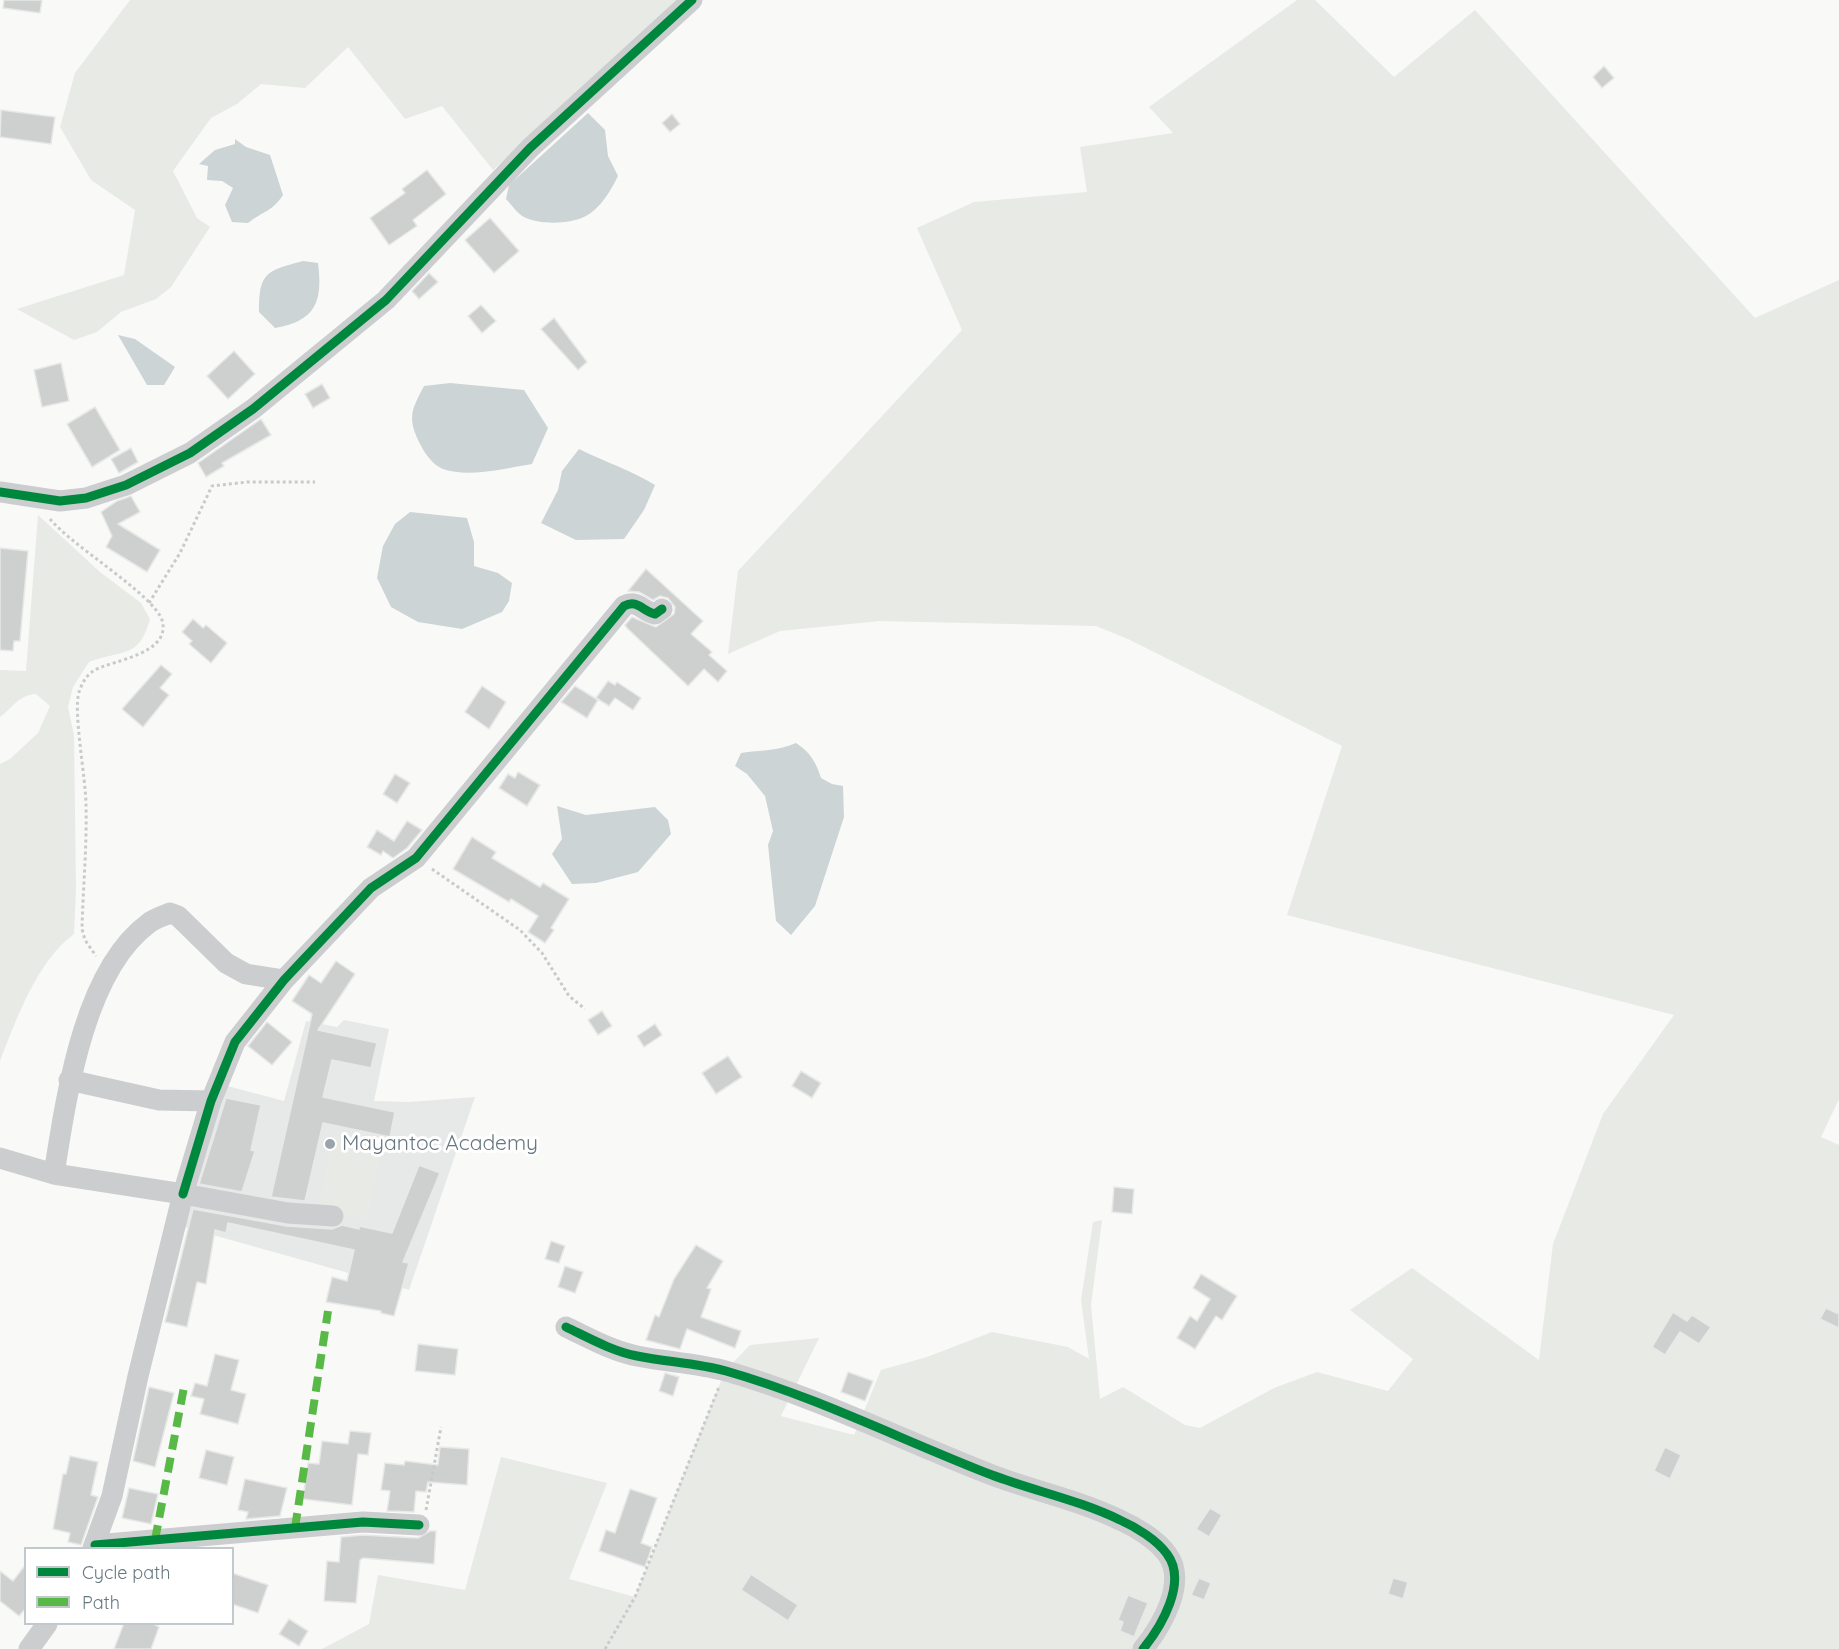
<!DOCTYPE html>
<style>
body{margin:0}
#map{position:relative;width:1839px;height:1649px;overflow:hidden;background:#f9f9f8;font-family:Quicksand,sans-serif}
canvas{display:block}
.legend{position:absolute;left:24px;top:1547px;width:210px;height:78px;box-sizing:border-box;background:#fff;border:2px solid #c2c9cc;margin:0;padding:8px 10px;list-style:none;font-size:18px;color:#67777f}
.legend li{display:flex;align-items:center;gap:12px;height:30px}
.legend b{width:30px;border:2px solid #c2c9cc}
</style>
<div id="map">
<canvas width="1839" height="1649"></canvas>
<ul class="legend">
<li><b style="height:8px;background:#00873e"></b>Cycle path</li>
<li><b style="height:8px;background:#58b947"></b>Path</li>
</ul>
</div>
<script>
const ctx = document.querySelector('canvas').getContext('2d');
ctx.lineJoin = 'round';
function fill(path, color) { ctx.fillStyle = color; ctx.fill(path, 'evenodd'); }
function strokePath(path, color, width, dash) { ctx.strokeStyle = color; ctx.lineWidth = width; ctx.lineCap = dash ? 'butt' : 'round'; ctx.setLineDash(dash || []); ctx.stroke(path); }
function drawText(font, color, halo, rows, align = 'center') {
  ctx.font = font + ' Quicksand,sans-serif'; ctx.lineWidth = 6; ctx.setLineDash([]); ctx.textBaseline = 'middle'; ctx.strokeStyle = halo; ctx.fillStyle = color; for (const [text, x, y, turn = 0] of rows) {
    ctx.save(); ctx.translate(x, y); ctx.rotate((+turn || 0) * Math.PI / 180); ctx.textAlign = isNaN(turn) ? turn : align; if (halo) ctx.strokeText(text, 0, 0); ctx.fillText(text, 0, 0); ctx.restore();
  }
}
const built = new Path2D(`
 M344,1020L389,1029L374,1101L409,1102L475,1097L409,1290L181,1226L220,1084L284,1101L306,1021L337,1027Z`);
const green = new Path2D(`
 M130,0H687L493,170L442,106L405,119L348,47L305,88L261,84L237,104L211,118L173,171L197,218L210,227L171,287L156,299L121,312L97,332L74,340L17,309L124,275L135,210L91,180L60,127L75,73Z
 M1297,0H1315L1394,77L1475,10L1755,318L1839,280V1099L1821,1137L1839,1145V1649H322L369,1624L378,1575L465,1590L501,1457L607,1483L569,1579L635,1597L725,1371L750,1345L819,1338L781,1416L854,1435L881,1370L927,1357L992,1332L1068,1347L1089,1359L1081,1300L1093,1222L1102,1220L1091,1305L1100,1399L1123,1387L1185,1425L1200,1428L1274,1388L1317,1372L1388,1391L1413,1359L1350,1310L1412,1268L1539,1360L1553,1244L1603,1114L1674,1015L1287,915L1342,746L1128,639L1096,626L880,621L780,631L728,654L738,571L962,330L917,228L974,202L1087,192L1080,147L1173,133L1149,107Z
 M38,515L100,572L141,603L150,619C139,659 124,649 89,662L73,687L68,707L74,735L76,890L74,934C37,961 16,1020 0,1061V764L10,759L38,733L50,706L36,694C18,695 13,708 0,717V670L26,671Z
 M333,1135L382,1145L367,1219L318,1209Z`);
const water = new Path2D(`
 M588,113L605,130L608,156L618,176C611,190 601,208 586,216C571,224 542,225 526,218C518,215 512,205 506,199L509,185Z
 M235,139L246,147L270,155L283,195C272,212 263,211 248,223L232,222L225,205L233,188L222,181L207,180L208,166L199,164L215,150L235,144Z
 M303,261L318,263C323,301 316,321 275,328L259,312C259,272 266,271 303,261Z
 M118,335L135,339L175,367L164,385H147Z
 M450,383L524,390L548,428L532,464C506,468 469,478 443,469C432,465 424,452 419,442C407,417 412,409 424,386Z
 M579,449C605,462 631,470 655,485L644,510L624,539L576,540L541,523L558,490L562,471Z
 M410,512L467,518L474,542V566L498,573L512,583L509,601L502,612L462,629L418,622L391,607L377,578L383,546L395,524Z
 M796,743C810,752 816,762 821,778L832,784L843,786L844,817L815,906L791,935L776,921L768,845L773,831L765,796L747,774L735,766L741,753C759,750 779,751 796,743Z
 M557,806L586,815L655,807L668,820L671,834L638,872L596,883L572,884L552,854L562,839Z`);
const building = new Path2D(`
 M4,0H42L40,13L3,8Z
 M1604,66L1614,78L1602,88L1593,77Z
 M1,110L55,117L51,144L0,137Z
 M672,114L680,124L670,132L662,123Z
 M427,170L446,194L413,220L417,226L389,245L370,218L405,193L402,189Z
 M490,218L519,251L494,273L465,240Z
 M429,273L438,282L419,299L412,291Z
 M481,305L496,321L482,333L468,316Z
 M554,318L587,362L578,370L541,329Z
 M234,351L255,374L228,399L207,376Z
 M61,363L69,401L42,407L34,370Z
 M322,384L330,398L313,408L305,394Z
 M95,407L120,450L92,467L67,424Z
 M261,419L271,435L222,463L224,466L206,477L198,463Z
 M131,448L138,462L119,473L111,459Z
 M131,496L140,512L118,524L160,550L147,572L106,547L112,536L101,512L117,501Z
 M0,548L28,551L20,641H14L13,651L0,650Z
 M646,569L703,621L691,634L712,652L709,655L727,671L718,682L704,669L688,686L627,628L625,625L632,617L656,627L674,614L675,607L668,598L660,596L653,600L639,592L628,591Z
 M193,619L203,628L206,625L227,643L211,663L189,644L192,641L182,632Z
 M161,665L172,674L160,688L169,695L143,727L122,709Z
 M608,681L615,685L617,682L641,698L633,710L615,698L609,706L596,698Z
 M482,686L506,702L489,729L465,712Z
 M575,686L598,700L587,718L561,702Z
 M518,772L540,785L527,806L499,788L508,774L515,778Z
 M395,774L410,783L397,803L383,794Z
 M407,821L422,830L407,848L393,858L383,851L381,855L367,847L377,830L394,841Z
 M472,837L496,852L492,858L540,887L543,883L569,899L551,928L554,930L545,943L528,932L538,916L511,899L509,902L453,869Z
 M336,961L355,974L318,1030L377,1043L371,1068L332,1060L323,1097L395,1112L390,1137L323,1123L305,1201L271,1197L312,1014L292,1001L309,975L321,983Z
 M602,1011L612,1026L598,1035L588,1020Z
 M267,1022L292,1042L272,1065L248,1046Z
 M655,1024L662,1035L644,1047L637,1036Z
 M728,1056L742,1077L716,1094L702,1073Z
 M801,1071L821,1083L812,1098L792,1086Z
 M226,1098L261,1105L251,1150L255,1151L242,1192L199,1184Z
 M419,1165L440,1173L403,1262L409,1263L394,1316L381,1313V1311L326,1302L332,1277L347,1281L354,1250L228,1223L226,1233L215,1230L206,1284L197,1282L187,1327L165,1322L193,1209L287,1226L332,1229L342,1225L359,1229V1226L392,1233Z
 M1114,1187L1134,1189L1132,1214L1112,1212Z
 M551,1241L565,1246L559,1263L545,1259Z
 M696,1245L723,1261L707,1288L711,1289L701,1317L741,1331L735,1348L687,1329L680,1349L646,1340L655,1315L659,1317L674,1279Z
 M565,1266L583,1272L575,1293L558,1287Z
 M1201,1274L1237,1296L1222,1320L1216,1316L1195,1349L1177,1338L1190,1316L1197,1321L1210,1299L1193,1288Z
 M1826,1308L1839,1314V1328L1820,1319Z
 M1673,1312L1687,1321L1692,1315L1711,1327L1699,1344L1680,1332L1665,1355L1652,1347Z
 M418,1344L458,1349L455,1375L415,1371Z
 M215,1354L239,1360L231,1390L246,1394L238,1424L200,1414L204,1399L191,1396L195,1383L207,1386Z
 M848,1372L873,1381L865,1401L841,1392Z
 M665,1373L679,1377L673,1396L659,1391Z
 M149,1387L174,1393L155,1467L133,1461Z
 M350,1431L371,1433L368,1455L358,1454L352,1505L303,1499L308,1463L319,1464L322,1441L348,1444Z
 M440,1447L469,1449L467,1485L428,1482L426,1492L416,1491L414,1512L387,1511L390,1491L381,1490L385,1463L404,1465L405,1461L438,1465Z
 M1665,1447L1681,1455L1670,1479L1654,1471Z
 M206,1450L234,1457L227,1485L199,1478Z
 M70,1456L98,1462L91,1495L98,1497L81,1545L68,1542L70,1533L53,1529L63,1474H66Z
 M245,1479L287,1488L280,1516L246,1519L248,1512L238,1510Z
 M129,1488L158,1494L151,1524L122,1518Z
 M630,1489L657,1498L641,1543L652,1547L645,1567L599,1551L606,1530L615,1533Z
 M1210,1508L1222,1515L1209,1537L1196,1529Z
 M430,1531H436L434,1564L363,1558L360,1560L356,1603L324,1601L327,1561L339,1562L341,1537L363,1535L418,1538Z
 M26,1564V1608L19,1616L0,1601V1571L13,1581Z
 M232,1573L268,1585L258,1613L232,1604Z
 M751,1574L798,1605L788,1621L741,1590Z
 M1199,1578L1211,1583L1204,1600L1191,1595Z
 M1393,1578L1408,1582L1403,1599L1388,1594Z
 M1128,1595L1148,1603L1134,1637L1120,1631L1123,1622L1118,1620Z
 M289,1619L308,1631L299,1646L279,1634Z
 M124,1623H152L159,1627L151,1649H114Z`);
const path = new Path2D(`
 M50,519C72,546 153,594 162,620C172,654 113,660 95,670C87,674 82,683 79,692C73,713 86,778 86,806C87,847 83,888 82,929L85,940L96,956
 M149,603L180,553L212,486L247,482H315
 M432,869L520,930L542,953L569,996L585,1009
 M426,1510L441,1427
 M605,1649L635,1597L719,1387`);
const minor = new Path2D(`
 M0,492L60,501L86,498L126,485L190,453L253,409L386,300L530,148L692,0
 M69,1080L159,1100L211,1101
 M0,1158L54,1174L183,1194L138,1376L112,1496L93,1548
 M54,1174C66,1099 83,971 149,923C155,918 164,916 170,913L178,916L226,963L246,974L284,980
 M333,1216L288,1213L183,1194L211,1101L235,1042L284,980L371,888L416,858L624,606C638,599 642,611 655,614L662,609
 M566,1327C589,1338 612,1351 637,1356C666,1362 697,1363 726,1371C817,1397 904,1441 992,1475C1034,1491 1079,1500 1120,1520C1136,1527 1157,1540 1167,1554C1188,1582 1161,1627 1143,1649
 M95,1545L363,1522L419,1525
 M29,1649L47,1624`);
const quiet = new Path2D(`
 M295,1528L328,1311
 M155,1540L184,1387`);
const cycleway = new Path2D(`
 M0,492L60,501L86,498L126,485L190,453L253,409L386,300L530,148L692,0
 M183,1194L211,1101L235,1042L284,980L371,888L416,858L624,606C638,599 642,611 655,614L662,609
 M566,1327C589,1338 612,1351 637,1356C666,1362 697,1363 726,1371C817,1397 904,1441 992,1475C1034,1491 1079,1500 1120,1520C1136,1527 1157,1540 1167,1554C1188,1582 1161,1627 1143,1649
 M95,1545L363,1522L419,1525`);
const markers = [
 [330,1144,6,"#9aa4a9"]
];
const poiNames = [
 ["Mayantoc Academy",342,1144]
];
fill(built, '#e7e9e8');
fill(green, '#e8eae6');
fill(water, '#ccd4d6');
fill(building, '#ced0d0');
strokePath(building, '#e8e8e8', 1.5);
strokePath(path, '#c9cacb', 3, [3, 3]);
strokePath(minor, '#cbcdce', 21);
strokePath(quiet, '#58b947', 8, [15, 8]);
strokePath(cycleway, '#00873e', 9);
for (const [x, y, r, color] of markers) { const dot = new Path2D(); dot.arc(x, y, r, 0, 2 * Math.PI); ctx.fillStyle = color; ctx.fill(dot); strokePath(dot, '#fff', 2); }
drawText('21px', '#67777f', '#fff', poiNames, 'left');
</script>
